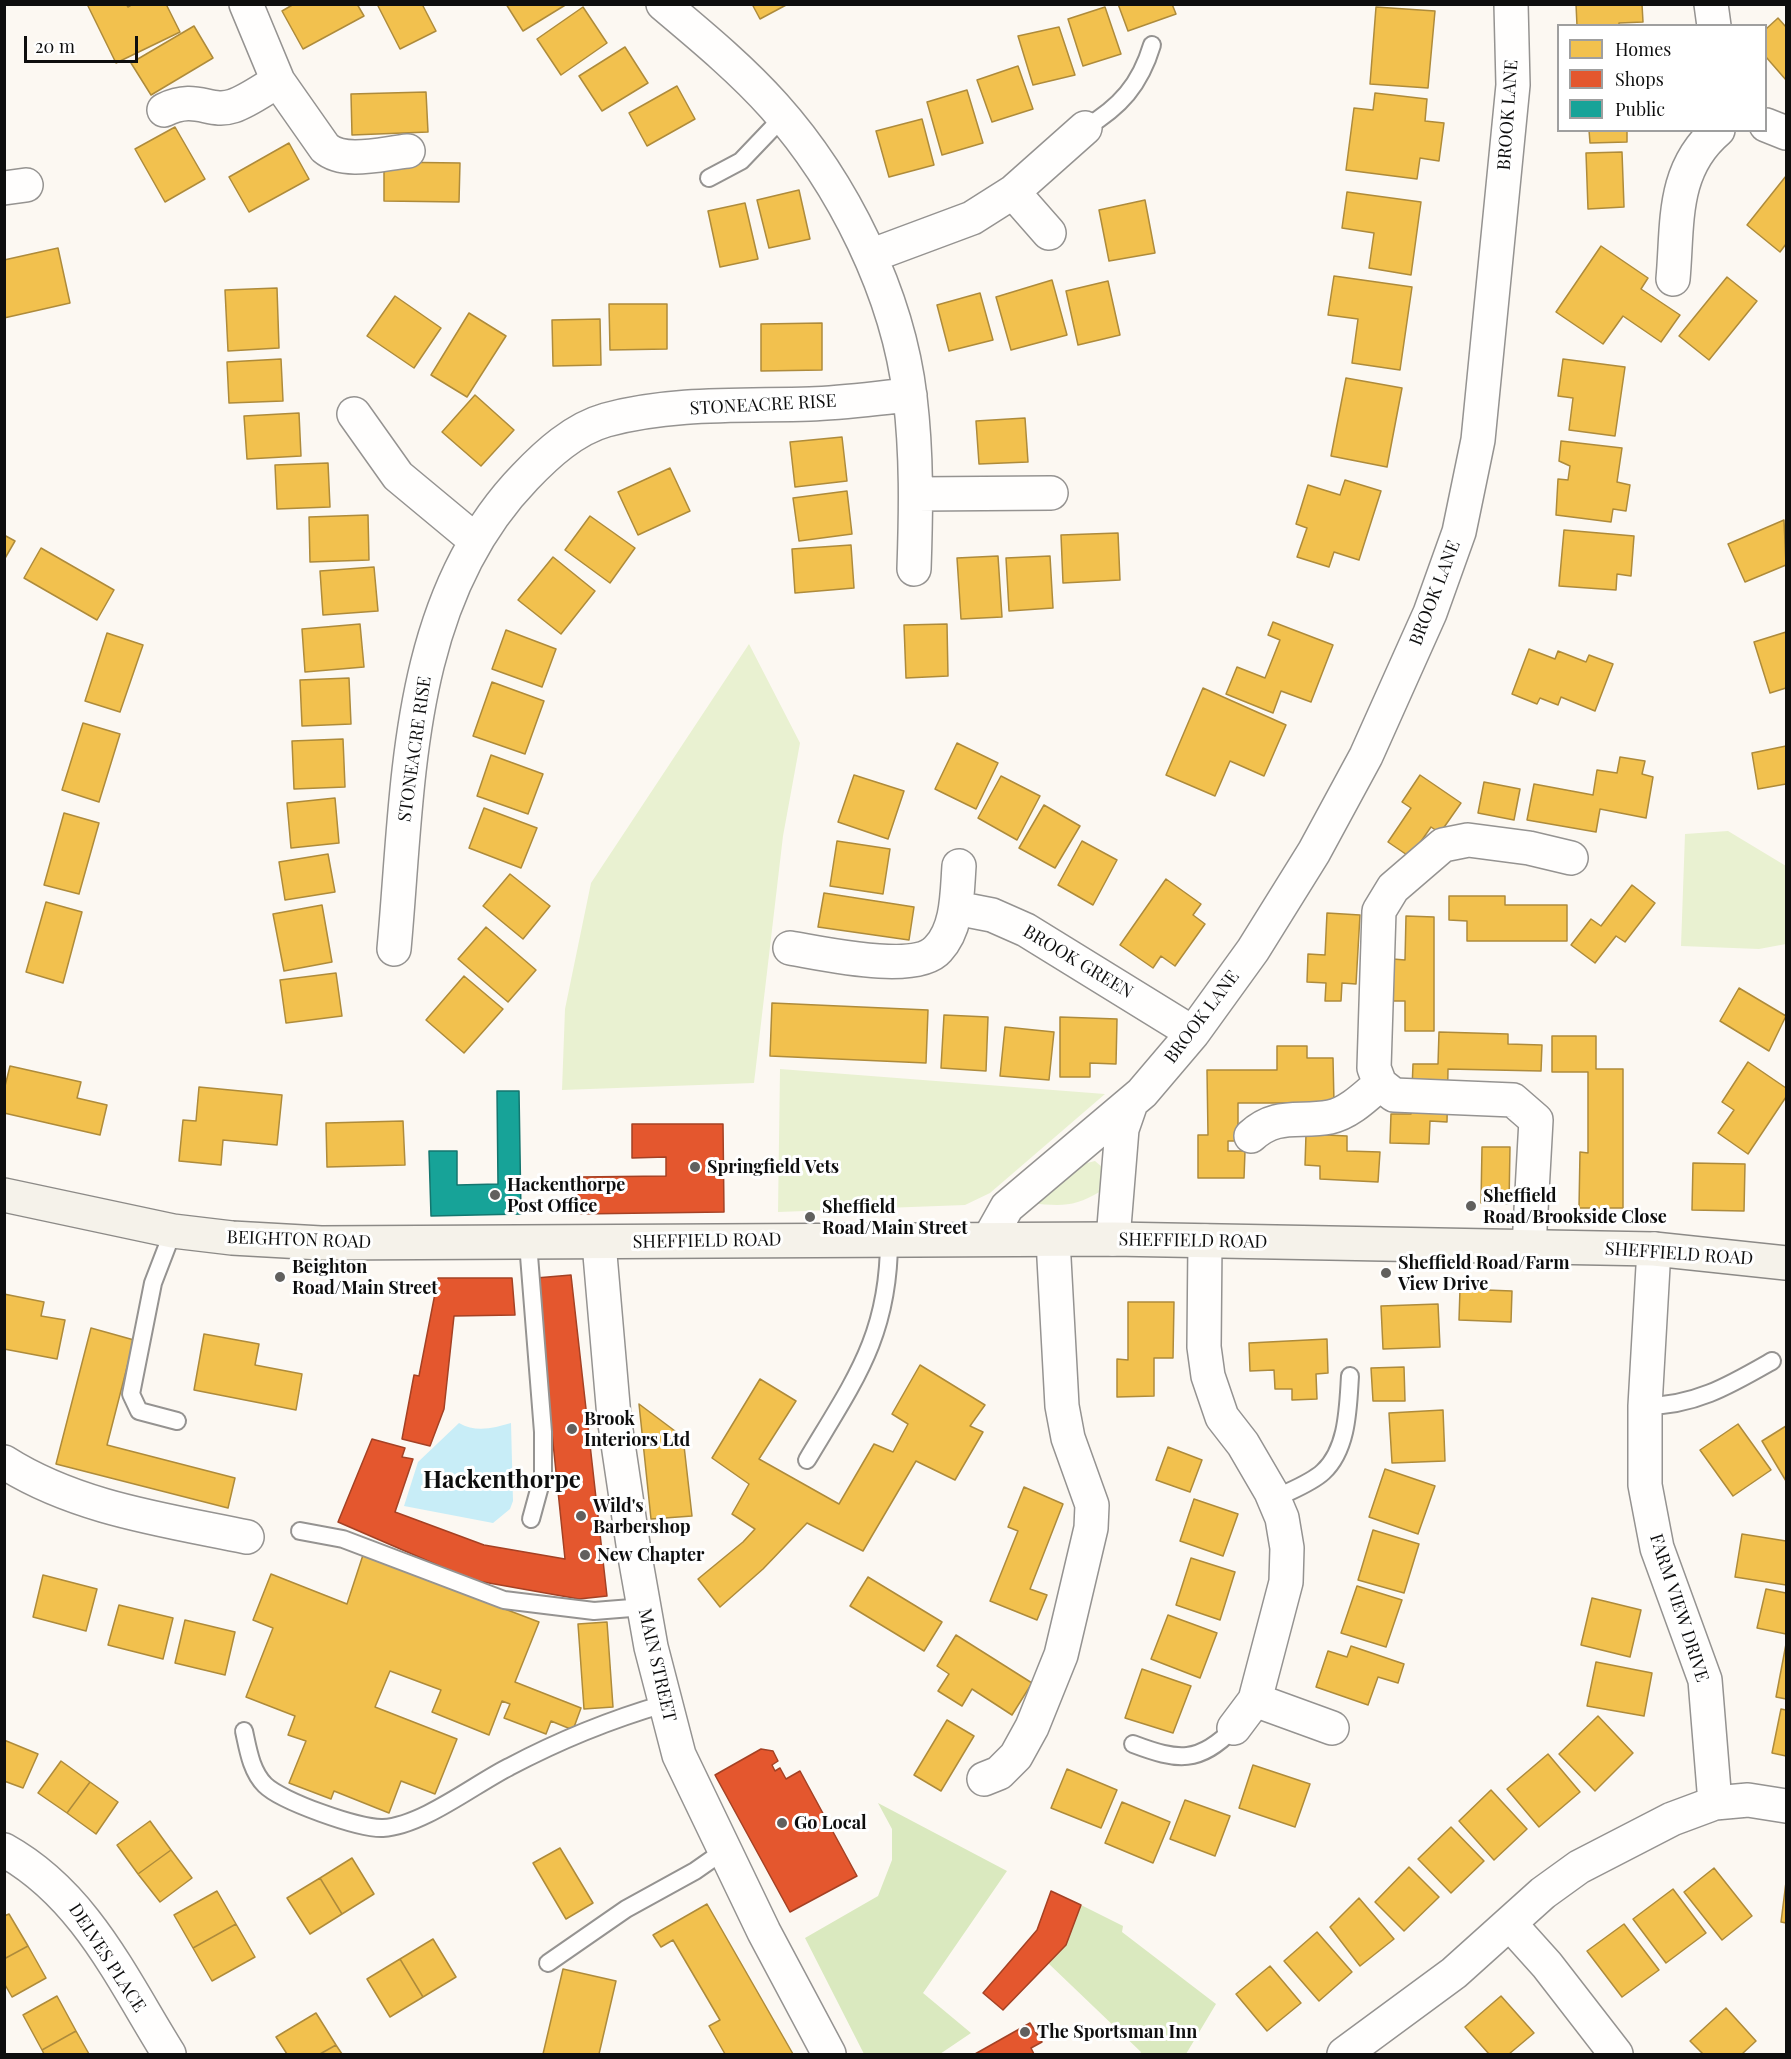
<!DOCTYPE html>
<style>
body{margin:0}
#map{position:relative;width:1791px;height:2059px;overflow:hidden;background:#fcf8f2;font-family:"Playfair Display",serif}
canvas{display:block}
.frame{position:absolute;inset:0;border:6px solid #0e0e0e;pointer-events:none}
.legend{position:absolute;left:1557px;top:24px;width:210px;height:108px;box-sizing:border-box;background:#fff;border:2px solid #9f9f9f;margin:0;padding:8px 10px;list-style:none;font-size:18px;color:#0e0e0e}
.legend li{display:flex;align-items:center;gap:12px;height:30px}
.legend b{width:30px;border:2px solid #9f9f9f}
.scale{position:absolute;left:24px;top:36px;width:114px;height:27px;box-sizing:border-box;border:3px solid #0e0e0e;border-top:0;padding-left:8px;font-size:18px;line-height:21px;white-space:nowrap;color:#0e0e0e;-webkit-text-stroke:4px #fff;paint-order:stroke}
</style>
<div id="map">
<canvas width="1791" height="2059"></canvas>
<div class="frame"></div>
<ul class="legend">
<li><b style="height:16px;background:#f2c14e"></b>Homes</li>
<li><b style="height:16px;background:#e4572e"></b>Shops</li>
<li><b style="height:16px;background:#17a398"></b>Public</li>
</ul>
<div class="scale">20 m</div>
</div>
<script>
const ctx = document.querySelector('canvas').getContext('2d');
ctx.lineJoin = 'round';
function fill(path, color) { ctx.fillStyle = color; ctx.fill(path, 'evenodd'); }
function strokePath(path, color, width, dash) { ctx.strokeStyle = color; ctx.lineWidth = width; ctx.lineCap = dash ? 'butt' : 'round'; ctx.setLineDash(dash || []); ctx.stroke(path); }
function drawText(font, color, halo, rows, align = 'center') {
  ctx.font = font + ' "Playfair Display",serif'; ctx.lineWidth = 6; ctx.setLineDash([]); ctx.textBaseline = 'middle'; ctx.strokeStyle = halo; ctx.fillStyle = color; for (const [text, x, y, turn = 0] of rows) {
    ctx.save(); ctx.translate(x, y); ctx.rotate((+turn || 0) * Math.PI / 180); ctx.textAlign = isNaN(turn) ? turn : align; if (halo) ctx.strokeText(text, 0, 0); ctx.fillText(text, 0, 0); ctx.restore();
  }
}
const green = new Path2D(`
 M749,644L800,743L783,836L754,1083L562,1090L565,1009L591,883Z
 M1728,831L1786,866V944L1759,949L1681,946L1685,834Z
 M780,1069L1105,1094L990,1193L965,1205L778,1212Z
 M1095,1161L1102,1167L1101,1191C1073,1208 1061,1206 1029,1203L1079,1165Z`);
const forest = new Path2D(`
 M878,1803L1007,1871L923,1993L971,2033L940,2054H864L805,1938L878,1896L892,1860V1829Z
 M1081,1905L1123,1926L1122,1932L1216,2004L1186,2054H1140L1141,2052L1048,1963Z`);
const water = new Path2D(`
 M459,1423C476,1433 494,1428 511,1423L513,1501L510,1509L493,1523L404,1506L418,1462Z`);
const homes = new Path2D(`
 M87,4H126L128,7L133,4H166L180,32L116,63Z
 M294,4H357L364,16L303,49L282,11Z
 M377,4H422L436,31L400,49Z
 M506,4H567L523,31Z
 M752,4H788L760,19Z
 M1118,4H1172L1176,14L1128,31Z
 M1576,4H1642L1643,22L1619,23V26H1577Z
 M583,7L607,43L561,75L537,39Z
 M1105,7L1121,54L1083,66L1068,19Z
 M1376,7L1435,11L1428,88L1370,84Z
 M1778,18L1786,27V80L1766,57V29Z
 M194,26L213,58L151,95L131,63Z
 M1059,27L1075,75L1033,85L1018,36Z
 M625,47L648,83L602,111L579,76Z
 M1018,66L1033,109L992,122L977,80Z
 M677,86L695,119L647,146L629,113Z
 M967,90L983,143L942,155L927,102Z
 M426,92L428,132L352,135L351,94Z
 M1375,93L1427,99L1425,121L1444,123L1439,161L1420,158L1417,179L1346,170L1354,108L1373,110Z
 M922,119L934,165L889,177L876,131Z
 M175,127L205,179L165,202L135,149Z
 M1589,130H1627V142L1590,143Z
 M289,143L309,179L249,212L229,177Z
 M1622,152L1624,207L1588,209L1586,153Z
 M384,162L460,163L459,202L384,201Z
 M1786,176V244L1780,252L1747,225Z
 M799,190L810,239L769,248L757,200Z
 M1347,192L1421,202L1411,275L1369,268L1374,233L1342,228Z
 M1145,200L1155,253L1109,261L1099,210Z
 M745,203L758,259L720,267L708,211Z
 M1601,246L1648,278L1641,289L1680,315L1661,342L1623,316L1603,344L1556,312Z
 M58,248L70,303L4,318V260Z
 M1334,276L1412,287L1400,370L1352,363L1358,319L1328,315Z
 M1727,277L1757,301L1709,360L1679,336Z
 M1052,280L1067,335L1011,350L996,297Z
 M1108,281L1120,335L1078,345L1066,291Z
 M277,288L279,348L228,351L225,290Z
 M980,293L993,340L949,351L937,305Z
 M395,296L441,328L414,368L367,336Z
 M609,304H667V349L610,350Z
 M469,313L506,336L467,397L431,375Z
 M600,319L601,365L553,366L552,320Z
 M822,323V370L761,371V324Z
 M281,359L283,401L229,403L227,362Z
 M1563,359L1625,367L1615,436L1569,430L1573,398L1558,396Z
 M1346,378L1402,388L1387,467L1331,456Z
 M475,395L514,430L481,466L442,432Z
 M299,413L301,456L247,459L244,416Z
 M1025,418L1028,462L979,464L976,421Z
 M842,437L847,481L795,487L790,442Z
 M1561,441L1622,448L1617,482L1630,485L1626,511L1613,509L1611,522L1556,515L1558,479L1568,480L1570,466L1559,461Z
 M328,463L330,507L277,509L275,465Z
 M670,468L690,511L638,535L618,492Z
 M1345,480L1381,491L1359,560L1334,552L1329,567L1297,557L1307,528L1296,524L1308,485L1340,495Z
 M847,491L852,534L799,541L793,498Z
 M368,515L369,560L310,562L309,517Z
 M590,516L635,548L610,583L565,550Z
 M1784,520L1786,565L1745,582L1728,544Z
 M1564,530L1634,536L1631,576L1617,574L1616,590L1559,586Z
 M1118,533L1120,580L1063,583L1061,535Z
 M4,535L15,541L4,560Z
 M851,545L854,588L795,593L792,549Z
 M41,548L114,590L97,620L24,578Z
 M998,556L1002,617L961,619L957,558Z
 M1050,556L1053,608L1009,611L1006,558Z
 M553,557L595,591L561,634L518,600Z
 M374,567L378,611L323,615L320,571Z
 M1273,622L1333,645L1311,702L1281,691L1273,713L1226,694L1237,667L1265,678L1280,640L1268,635Z
 M360,624L364,667L305,672L302,629Z
 M947,624L948,676L906,678L904,625Z
 M506,630L556,649L542,687L492,669Z
 M1786,632V688L1770,693L1754,642Z
 M107,633L143,645L120,712L85,701Z
 M1529,649L1555,659L1558,651L1586,662L1589,655L1613,664L1595,711L1561,697L1558,705L1540,698L1537,704L1512,694Z
 M349,678L351,724L302,726L300,680Z
 M492,682L544,701L525,754L473,736Z
 M1203,688L1286,725L1264,776L1230,761L1215,796L1166,775Z
 M83,723L120,734L99,802L62,790Z
 M343,739L345,787L294,789L292,741Z
 M957,743L998,763L976,809L935,789Z
 M1786,746V784L1758,789L1752,753Z
 M491,755L543,774L528,814L477,796Z
 M1620,757L1645,761L1642,774L1653,777L1646,818L1600,809L1596,832L1527,820L1534,784L1593,795L1597,770L1617,773Z
 M854,775L904,791L888,839L838,822Z
 M1420,775L1461,803L1440,833L1431,827L1410,857L1388,842L1411,808L1402,802Z
 M1001,776L1040,796L1017,840L978,818Z
 M1484,782L1520,789L1514,820L1478,813Z
 M335,798L339,843L291,848L287,803Z
 M1044,805L1080,826L1055,868L1019,848Z
 M484,808L537,828L521,868L469,848Z
 M64,813L99,823L79,894L44,885Z
 M837,841L890,849L883,894L830,886Z
 M1082,841L1117,860L1093,905L1058,885Z
 M328,854L335,892L285,900L279,862Z
 M510,874L550,906L523,939L483,906Z
 M1166,879L1201,904L1193,915L1205,924L1175,966L1161,956L1153,968L1120,945Z
 M1632,885L1655,903L1625,942L1616,936L1595,963L1571,945L1591,919L1601,926Z
 M824,893L914,907L909,940L818,927Z
 M1449,896H1505V905H1567V941H1467V921L1449,920Z
 M46,902L82,912L63,983L26,972Z
 M322,905L332,962L284,971L273,914Z
 M1327,913L1360,915L1356,984L1342,983L1341,1001H1325L1326,983L1307,982L1308,954L1325,955Z
 M1406,916L1434,917V1031H1405V1001H1393V959L1405,960Z
 M486,927L536,970L508,1002L458,959Z
 M336,973L342,1016L286,1023L280,980Z
 M464,976L503,1009L464,1053L426,1020Z
 M1739,988L1786,1016L1769,1051L1720,1021Z
 M772,1003L928,1010L926,1063L770,1056Z
 M944,1015L988,1017L986,1071L941,1068Z
 M1060,1017L1117,1019L1116,1064L1090,1063V1077H1060Z
 M1005,1027L1054,1032L1049,1080L1000,1076Z
 M1439,1032L1508,1034V1044L1542,1045L1541,1071L1448,1069L1447,1122L1430,1121L1429,1144L1390,1143L1391,1114H1411L1413,1064H1438Z
 M1552,1036H1596V1069H1623V1208H1579L1580,1152L1588,1153V1072H1552Z
 M1277,1046H1307V1058H1333L1334,1103H1238V1141H1228V1151H1245L1244,1178H1198V1135H1208L1207,1070H1277Z
 M1748,1062L1786,1088V1097L1748,1154L1718,1133L1734,1110L1722,1102Z
 M10,1066L81,1082L77,1098L107,1105L100,1135L4,1113V1090Z
 M199,1087L282,1095L277,1145L223,1140L221,1165L179,1161L183,1120L196,1121Z
 M403,1121L405,1165L327,1167L326,1123Z
 M1306,1134L1347,1136V1151L1380,1152L1378,1182L1320,1179V1166L1305,1165Z
 M1482,1147H1510L1509,1204L1481,1203Z
 M1693,1163L1745,1164L1744,1211L1692,1210Z
 M1460,1289L1512,1291L1511,1322L1459,1320Z
 M4,1294L44,1302L41,1316L65,1320L57,1359L4,1349Z
 M1128,1302H1174L1173,1358H1154V1396L1117,1397V1359L1128,1360Z
 M1438,1304L1440,1347L1383,1349L1381,1306Z
 M91,1328L134,1340L107,1445L235,1478L228,1508L56,1464Z
 M204,1334L259,1344L255,1365L302,1374L296,1410L194,1390Z
 M1327,1339L1328,1373L1316,1374L1317,1399L1292,1400V1389H1275L1274,1370L1250,1371L1249,1343Z
 M920,1365L985,1405L970,1426L983,1432L955,1480L916,1461L863,1551L807,1523L763,1569L720,1607L698,1579L743,1542L755,1529L732,1514L749,1484L712,1458L760,1379L796,1401L759,1459L839,1504L874,1444L893,1452L908,1424L892,1414Z
 M1404,1367L1405,1401H1373L1371,1368Z
 M639,1404L683,1437L692,1516L651,1519Z
 M1443,1410L1445,1461L1392,1463L1389,1413Z
 M1738,1424L1771,1470L1733,1496L1700,1450Z
 M1786,1426V1481L1762,1441Z
 M1168,1447L1202,1460L1190,1492L1156,1480Z
 M1385,1469L1435,1486L1418,1534L1369,1517Z
 M1024,1487L1063,1504L1030,1589L1047,1595L1037,1620L990,1601L1018,1531L1008,1527Z
 M1194,1499L1238,1514L1223,1556L1180,1541Z
 M1373,1530L1419,1544L1404,1593L1358,1580Z
 M1742,1534L1786,1541V1585L1735,1577Z
 M363,1555L539,1622L515,1682L581,1708L573,1730L551,1721L546,1734L504,1718L510,1704L502,1701L489,1735L432,1712L441,1690L390,1671L375,1707L457,1739L435,1794L401,1781L389,1813L334,1791L331,1799L289,1783L306,1741L288,1735L295,1716L246,1697L273,1628L253,1620L271,1574L347,1604Z
 M1191,1558L1235,1572L1220,1620L1176,1605Z
 M43,1575L97,1589L86,1631L33,1617Z
 M868,1577L942,1622L924,1651L850,1606Z
 M1357,1586L1402,1600L1386,1647L1341,1633Z
 M1766,1589L1786,1593V1634L1757,1628Z
 M1592,1598L1641,1610L1630,1657L1581,1645Z
 M119,1605L173,1618L163,1659L108,1645Z
 M1168,1615L1217,1633L1200,1678L1151,1659Z
 M185,1620L235,1632L225,1675L175,1663Z
 M607,1622L613,1707L584,1709L578,1624Z
 M956,1635L1032,1683L1012,1715L972,1689L962,1706L938,1691L949,1674L937,1666Z
 M1786,1644V1699L1776,1697Z
 M1351,1646L1404,1664L1398,1683L1378,1677L1368,1705L1316,1687L1328,1651L1347,1657Z
 M1596,1662L1652,1673L1644,1716L1587,1706Z
 M1142,1669L1191,1686L1173,1733L1125,1718Z
 M1781,1709L1786,1710V1756L1772,1753Z
 M1598,1716L1633,1753L1595,1791L1559,1754Z
 M947,1720L974,1736L941,1791L914,1775Z
 M4,1740L38,1754L23,1788L4,1781Z
 M1548,1754L1580,1792L1539,1827L1507,1789Z
 M61,1761L90,1782L67,1813L38,1793Z
 M1253,1765L1310,1784L1295,1827L1239,1808Z
 M1067,1769L1117,1790L1101,1828L1051,1808Z
 M90,1782L118,1802L96,1834L67,1813Z
 M1491,1790L1527,1829L1494,1860L1459,1821Z
 M1185,1800L1230,1816L1215,1856L1170,1839Z
 M1122,1802L1170,1822L1153,1863L1105,1843Z
 M150,1821L171,1850L138,1874L117,1845Z
 M1451,1827L1484,1861L1451,1893L1418,1859Z
 M560,1848L593,1903L566,1919L533,1863Z
 M171,1850L192,1878L160,1902L138,1874Z
 M352,1858L374,1894L342,1914L320,1878Z
 M1409,1867L1439,1897L1404,1931L1375,1902Z
 M1714,1868L1752,1916L1722,1940L1684,1892Z
 M320,1878L342,1914L310,1934L287,1898Z
 M1786,1882V1923L1781,1922Z
 M1673,1889L1706,1933L1666,1963L1633,1919Z
 M217,1891L236,1924L193,1948L174,1915Z
 M1359,1898L1394,1939L1360,1966L1330,1927Z
 M707,1904L793,2054H725L709,2026L720,2020L673,1940L661,1947L653,1935Z
 M9,1914L28,1946L4,1959V1916Z
 M236,1924L255,1957L212,1981L193,1948Z
 M1624,1924L1659,1970L1622,1997L1587,1951Z
 M1317,1932L1352,1972L1319,2001L1284,1961Z
 M433,1939L456,1977L423,1997L400,1959Z
 M28,1946L46,1978L12,1997L4,1983V1959Z
 M400,1959L423,1997L390,2017L367,1979Z
 M1270,1966L1301,2003L1267,2031L1236,1994Z
 M563,1969L616,1981L599,2054H543Z
 M57,1996L76,2031L42,2050L23,2015Z
 M1501,1996L1534,2033L1509,2054H1489L1465,2027Z
 M1726,2008L1756,2041L1742,2054H1703L1690,2041Z
 M316,2013L336,2045L320,2054H287L276,2037Z
 M76,2031L89,2054H44L42,2050Z
 M336,2045L342,2054H320Z`);
const shops = new Path2D(`
 M632,1124H723L724,1212L578,1214V1177L666,1176V1157L632,1158Z
 M571,1275L607,1596L579,1599L472,1580L338,1522L372,1439L405,1448L402,1457L413,1459L395,1512L484,1545L565,1559L536,1278Z
 M438,1278H512L515,1315L454,1316L444,1409L430,1446L402,1439L414,1375L419,1376Z
 M761,1749L773,1751L778,1761L772,1765L775,1771L780,1768L786,1779L800,1771L857,1876L790,1912L715,1775Z
 M1051,1891L1081,1905L1066,1945L1003,2010L983,1993L1037,1930Z
 M1030,2023L1042,2042L1031,2048L1034,2054H975Z`);
const public = new Path2D(`
 M497,1091H519L521,1214L431,1216L429,1151H457V1185L498,1184Z`);
const lane = new Path2D(`
 M1085,128C1120,107 1140,85 1152,45
 M709,178L741,161L783,117
 M173,1231L153,1283L131,1394L139,1411L177,1421
 M528,1243L543,1432V1475L531,1519
 M1645,1406C1695,1406 1730,1385 1772,1361
 M807,1460C854,1381 889,1336 889,1240
 M1274,1499C1289,1491 1310,1484 1323,1472C1348,1449 1348,1407 1350,1376
 M300,1531L343,1539L504,1600L594,1611L644,1607
 M244,1731C248,1749 251,1771 265,1785C281,1801 359,1829 383,1828C422,1826 475,1784 509,1767C560,1740 609,1720 664,1704
 M1133,1744C1178,1761 1199,1764 1234,1728
 M548,1963L626,1909L695,1871L725,1850`);
const street = new Path2D(`
 M246,4L278,81L325,148C345,165 384,153 408,151
 M663,4C701,36 741,69 774,106C843,183 898,294 910,397C917,455 916,511 914,569
 M1711,4L1714,26
 M164,110C197,94 209,114 233,106C248,101 264,89 278,81
 M1766,125L1786,133
 M4,188L26,185
 M1013,192L1049,233
 M870,256L972,218L1013,192L1085,128
 M1673,279C1678,224 1671,170 1718,130
 M354,414L398,476L475,540
 M917,494L1051,493
 M956,908L992,915L1026,930L1193,1033
 M790,948C821,953 916,975 938,949C958,928 957,893 959,866
 M394,949C409,787 404,602 525,477C547,454 574,429 606,420C672,402 743,406 810,404C843,403 877,398 910,395
 M1251,1136C1277,1112 1299,1123 1330,1117C1349,1113 1366,1096 1380,1084
 M989,1239L1007,1207L1142,1093L1193,1033L1253,950L1314,852L1366,756L1430,613L1459,532L1478,440L1513,85L1511,4
 M1113,1239L1122,1129L1131,1103
 M1205,1241L1204,1347L1208,1376L1222,1417L1243,1444L1271,1492L1282,1518L1287,1548L1286,1582L1255,1700L1234,1728
 M599,1243L614,1417L634,1551L651,1647L679,1755L764,1932L829,2054
 M1529,1246L1536,1120L1513,1100L1394,1095L1380,1084L1374,1068L1379,911L1393,888L1443,845L1468,840L1529,848L1571,858
 M1654,1249L1645,1406V1485L1657,1548L1705,1680L1715,1803
 M4,1462C76,1508 165,1520 247,1537
 M1255,1700L1332,1728
 M984,1779L999,1773L1016,1756L1032,1727L1061,1655L1091,1528L1092,1505L1068,1438L1062,1406L1053,1240
 M4,1850C85,1895 122,1979 169,2054
 M1511,1925L1547,1965L1616,2054
 M1344,2054L1454,1973L1543,1893L1579,1867L1672,1819L1715,1803L1748,1800L1786,1806`);
const secondary = new Path2D(`
 M4,1195L173,1231L232,1238L321,1243L1113,1239L1654,1249L1786,1263`);
const markers = [
 [695,1167,6,"#61605e"],
 [495,1195,6,"#61605e"],
 [1471,1206,6,"#61605e"],
 [810,1217,6,"#61605e"],
 [1386,1273,6,"#61605e"],
 [280,1277,6,"#61605e"],
 [572,1429,6,"#61605e"],
 [581,1516,6,"#61605e"],
 [585,1555,6,"#61605e"],
 [782,1823,6,"#61605e"],
 [1025,2032,6,"#61605e"]
];
const streetNames = [
 ["BROOK LANE",1508,115,-86],
 ["STONEACRE RISE",763,405,-3],
 ["BROOK LANE",1435,593,-69],
 ["STONEACRE RISE",415,749,-82],
 ["BROOK GREEN",1078,962,31],
 ["BROOK LANE",1202,1017,-53],
 ["BEIGHTON ROAD",299,1240,2],
 ["SHEFFIELD ROAD",707,1241,-1],
 ["SHEFFIELD ROAD",1193,1241,1],
 ["SHEFFIELD ROAD",1679,1254,4],
 ["FARM VIEW DRIVE",1679,1608,72],
 ["MAIN STREET",657,1665,77],
 ["DELVES PLACE",107,1958,57]
];
const poiNames = [
 ["Springfield Vets",707,1167],
 ["Hackenthorpe",507,1185],
 ["Post Office",507,1206],
 ["Sheffield",1483,1196],
 ["Road/Brookside Close",1483,1217],
 ["Sheffield",822,1207],
 ["Road/Main Street",822,1228],
 ["Sheffield Road/Farm",1398,1263],
 ["View Drive",1398,1284],
 ["Beighton",292,1267],
 ["Road/Main Street",292,1288],
 ["Brook",584,1419],
 ["Interiors Ltd",584,1440],
 ["Wild's",593,1506],
 ["Barbershop",593,1527],
 ["New Chapter",597,1555],
 ["Go Local",794,1823],
 ["The Sportsman Inn",1037,2032]
];
const districtNames = [
 ["Hackenthorpe",502,1481]
];
fill(green, '#e9f1d1');
fill(forest, '#dae9bf');
fill(water, '#c8edf7');
fill(homes, '#f2c14e');
strokePath(homes, '#ae8b3b', 1.5);
fill(shops, '#e4572e');
strokePath(shops, '#a44124', 1.5);
fill(public, '#17a398');
strokePath(public, '#14766f', 1.5);
strokePath(lane, '#959391', 20);
strokePath(street, '#959391', 36);
strokePath(secondary, '#8c8a87', 36);
strokePath(lane, '#fffefd', 16);
strokePath(street, '#fffefd', 33);
strokePath(secondary, '#f5f2ea', 33);
for (const [x, y, r, color] of markers) { const dot = new Path2D(); dot.arc(x, y, r, 0, 2 * Math.PI); ctx.fillStyle = color; ctx.fill(dot); strokePath(dot, '#fff', 2); }
drawText('18px', '#0e0e0e', '#fff', streetNames);
drawText('bold 18px', '#0e0e0e', '#fff', poiNames, 'left');
drawText('bold 24px', '#0e0e0e', '#fff', districtNames);
</script>
